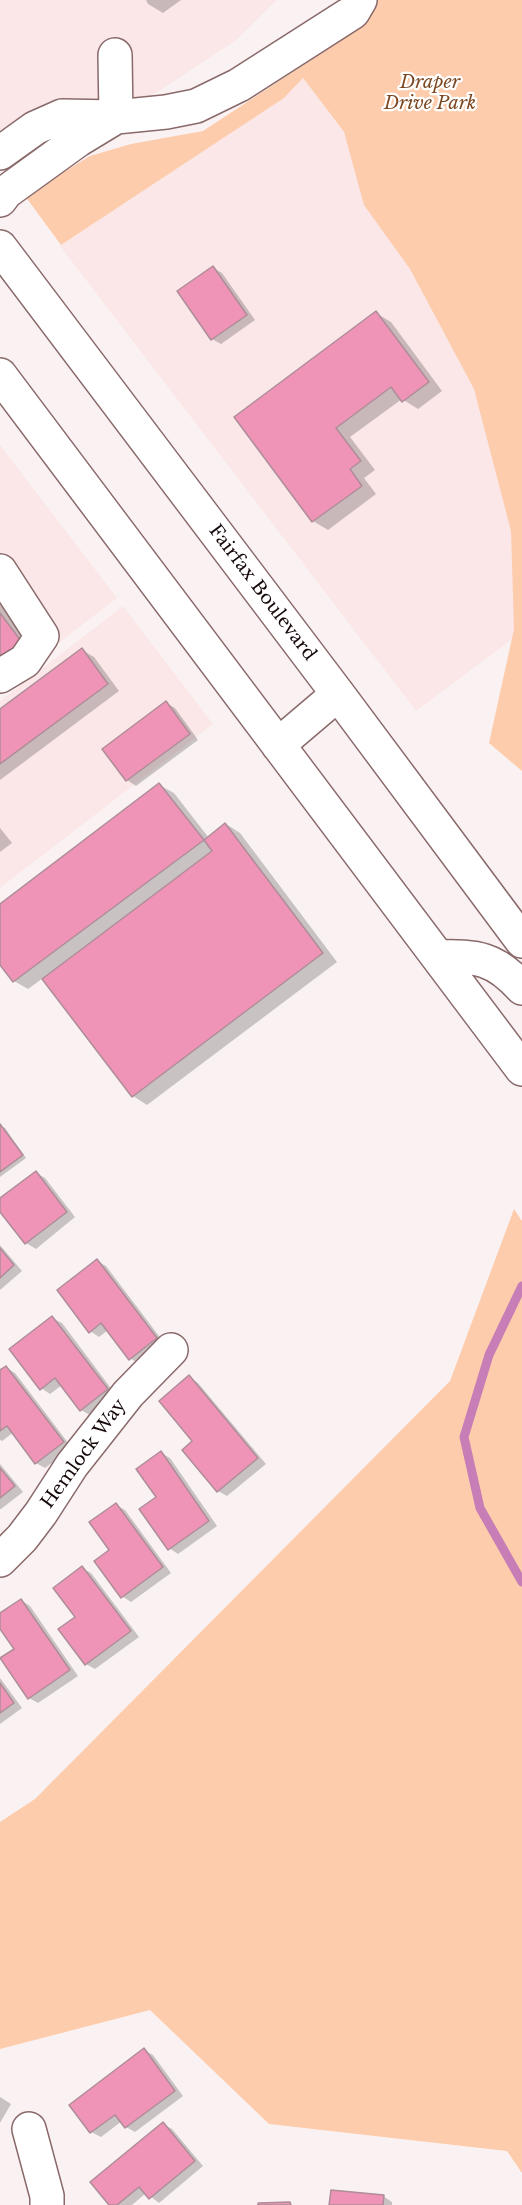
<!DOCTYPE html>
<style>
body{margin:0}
canvas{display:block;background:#faf2f2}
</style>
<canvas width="522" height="2205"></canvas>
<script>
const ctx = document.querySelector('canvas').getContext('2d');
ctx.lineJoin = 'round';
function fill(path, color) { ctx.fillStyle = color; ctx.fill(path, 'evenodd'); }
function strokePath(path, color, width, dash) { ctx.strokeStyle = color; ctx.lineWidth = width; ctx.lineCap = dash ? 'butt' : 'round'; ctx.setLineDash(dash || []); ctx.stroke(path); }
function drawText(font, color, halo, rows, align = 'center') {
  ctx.font = font + ' "Libre Baskerville",serif'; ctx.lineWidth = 4.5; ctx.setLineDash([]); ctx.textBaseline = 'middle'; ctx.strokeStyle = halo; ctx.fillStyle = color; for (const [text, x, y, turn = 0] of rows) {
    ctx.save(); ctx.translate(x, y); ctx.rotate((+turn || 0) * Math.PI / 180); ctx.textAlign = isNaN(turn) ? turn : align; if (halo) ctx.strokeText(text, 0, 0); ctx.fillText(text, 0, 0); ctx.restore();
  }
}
const built = new Path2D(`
 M0,0H277L235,41L15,186L0,168Z
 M303,78L522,371V632L416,711L60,246L284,98Z
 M0,445L117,598L0,688Z
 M123,606L213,724L0,888V701Z`);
const green = new Path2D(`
 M378,0H522V771L489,743L514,629L511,531L474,389L410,269L364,205L344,132L303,78L284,98L61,245L25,196L90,156L131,144L203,131L357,30L366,22Z
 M514,1209L522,1221V2173L507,2151L269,2124L150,2010L0,2049V1822L35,1799L450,1381Z`);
const shadow = new Path2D(`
 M146,0H181L163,13L148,4Z
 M213,268L222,273L255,320L221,344L212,339Z
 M376,313L391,322L442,391L418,409L402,399L350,437L375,470L364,478L376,494L328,530L313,521L236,417Z
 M0,604L38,654L0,682Z
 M82,650L94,657L119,691L0,780V711Z
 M166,703L175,708L198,740L136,786L127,780Z
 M159,785L174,793L209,838L226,824L240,833L337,962L147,1105L133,1096L43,978L28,989L14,981L0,963V906Z
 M0,828L12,843L0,852Z
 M0,1126L5,1128L26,1158L0,1177Z
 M36,1173L45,1178L75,1217L36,1249L26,1243L0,1209V1200Z
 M0,1245L22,1271L0,1290Z
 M97,1261L106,1266L165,1344L139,1364L130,1358L108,1330L99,1337L90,1331Z
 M52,1318L62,1323L116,1395L90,1415L81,1410L62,1385L50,1394L41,1388Z
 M6,1368L15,1373L72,1448L45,1468L36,1463L14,1432L2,1441L0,1440V1372Z
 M189,1377L198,1383L266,1464L227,1496L218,1491L184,1450L195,1441Z
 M161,1453L170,1458L217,1526L178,1554L169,1548Z
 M0,1464L23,1492L1,1509H0Z
 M116,1505L125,1510L171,1573L131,1602L122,1596L111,1550Z
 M82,1568L91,1573L139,1637L95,1669L86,1664Z
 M21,1600L30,1606L78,1676L38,1703L29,1698L16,1650L0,1626V1614Z
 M0,1678L22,1708L0,1724Z
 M144,2050L153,2055L183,2096L135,2132L126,2127L122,2121L101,2137L91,2132L71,2105Z
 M0,2097L11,2104L0,2123Z
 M163,2124L172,2129L203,2166L159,2203L146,2193L132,2205H111Z
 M383,2196L392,2202V2205H331Z`);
const stream = new Path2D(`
 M522,1286L489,1355L464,1437L480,1508L522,1582`);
const building = new Path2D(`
 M213,266L247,315L211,340L177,291Z
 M376,311L429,382L402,402L391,387L336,428L361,461L350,469L362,486L312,522L234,417Z
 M0,613L24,645L0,663Z
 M82,648L108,684L0,764V709Z
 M166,701L190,734L126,781L102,749Z
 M159,783L204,840L13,982L0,965V904Z
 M225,823L323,953L132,1097L42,979L212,851L204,840Z
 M0,1124L23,1155L0,1172Z
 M36,1171L67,1212L25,1244L0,1212V1198Z
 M0,1248L14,1265L0,1278Z
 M97,1259L157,1338L129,1360L101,1323L89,1333L57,1290Z
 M52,1316L108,1389L80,1411L55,1378L40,1390L9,1349Z
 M6,1366L64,1442L35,1464L7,1426L0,1431V1370Z
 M189,1375L258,1458L217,1492L182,1450L192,1441L159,1401Z
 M161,1451L209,1521L168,1550L139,1509L156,1497L136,1469Z
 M0,1468L15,1486L0,1498Z
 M116,1503L163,1567L121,1598L94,1561L109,1550L89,1522Z
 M82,1566L131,1631L85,1665L58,1629L75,1617L53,1588Z
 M21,1599L70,1670L28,1699L0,1658L14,1649L0,1629V1613Z
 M0,1683L14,1703L0,1713Z
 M144,2048L175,2091L125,2128L115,2115L90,2133L69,2105Z
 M163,2122L195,2161L149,2199L139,2187L117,2205H109L90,2182Z
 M331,2190L384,2195L383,2205H329Z
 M290,2202L291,2205H258V2203Z`);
const minor = new Path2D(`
 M115,55L116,117
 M0,153L35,128L62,116L116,117L166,112L196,106L239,85L353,12L360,0
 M0,200L6,192L78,140L116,117
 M0,571L42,636L25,661L0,676
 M0,1560L22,1538L41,1513L72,1465L128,1394L171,1350
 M29,2129L47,2196V2205`);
const major = new Path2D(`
 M0,247L338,694L522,941
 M0,375L522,1069
 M278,745L338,694
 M439,957C477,956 495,958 522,988`);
const parkNames = [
 ["Draper",430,83],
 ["Drive Park",430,104]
];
const streetNames = [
 ["Fairfax Boulevard",262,593,53],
 ["Hemlock Way",84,1454,-54]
];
fill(built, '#fbe7e8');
fill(green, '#fdccac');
fill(shadow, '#0003');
strokePath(stream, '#c77db5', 9);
fill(building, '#ef94b7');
strokePath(building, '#ae8d98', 1.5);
strokePath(minor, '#8a696a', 36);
strokePath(major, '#8a696a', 36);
strokePath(minor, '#fff', 33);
strokePath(major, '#fff', 33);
drawText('italic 18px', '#7c4822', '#fff', parkNames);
drawText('18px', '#16090a', '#fff', streetNames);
</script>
